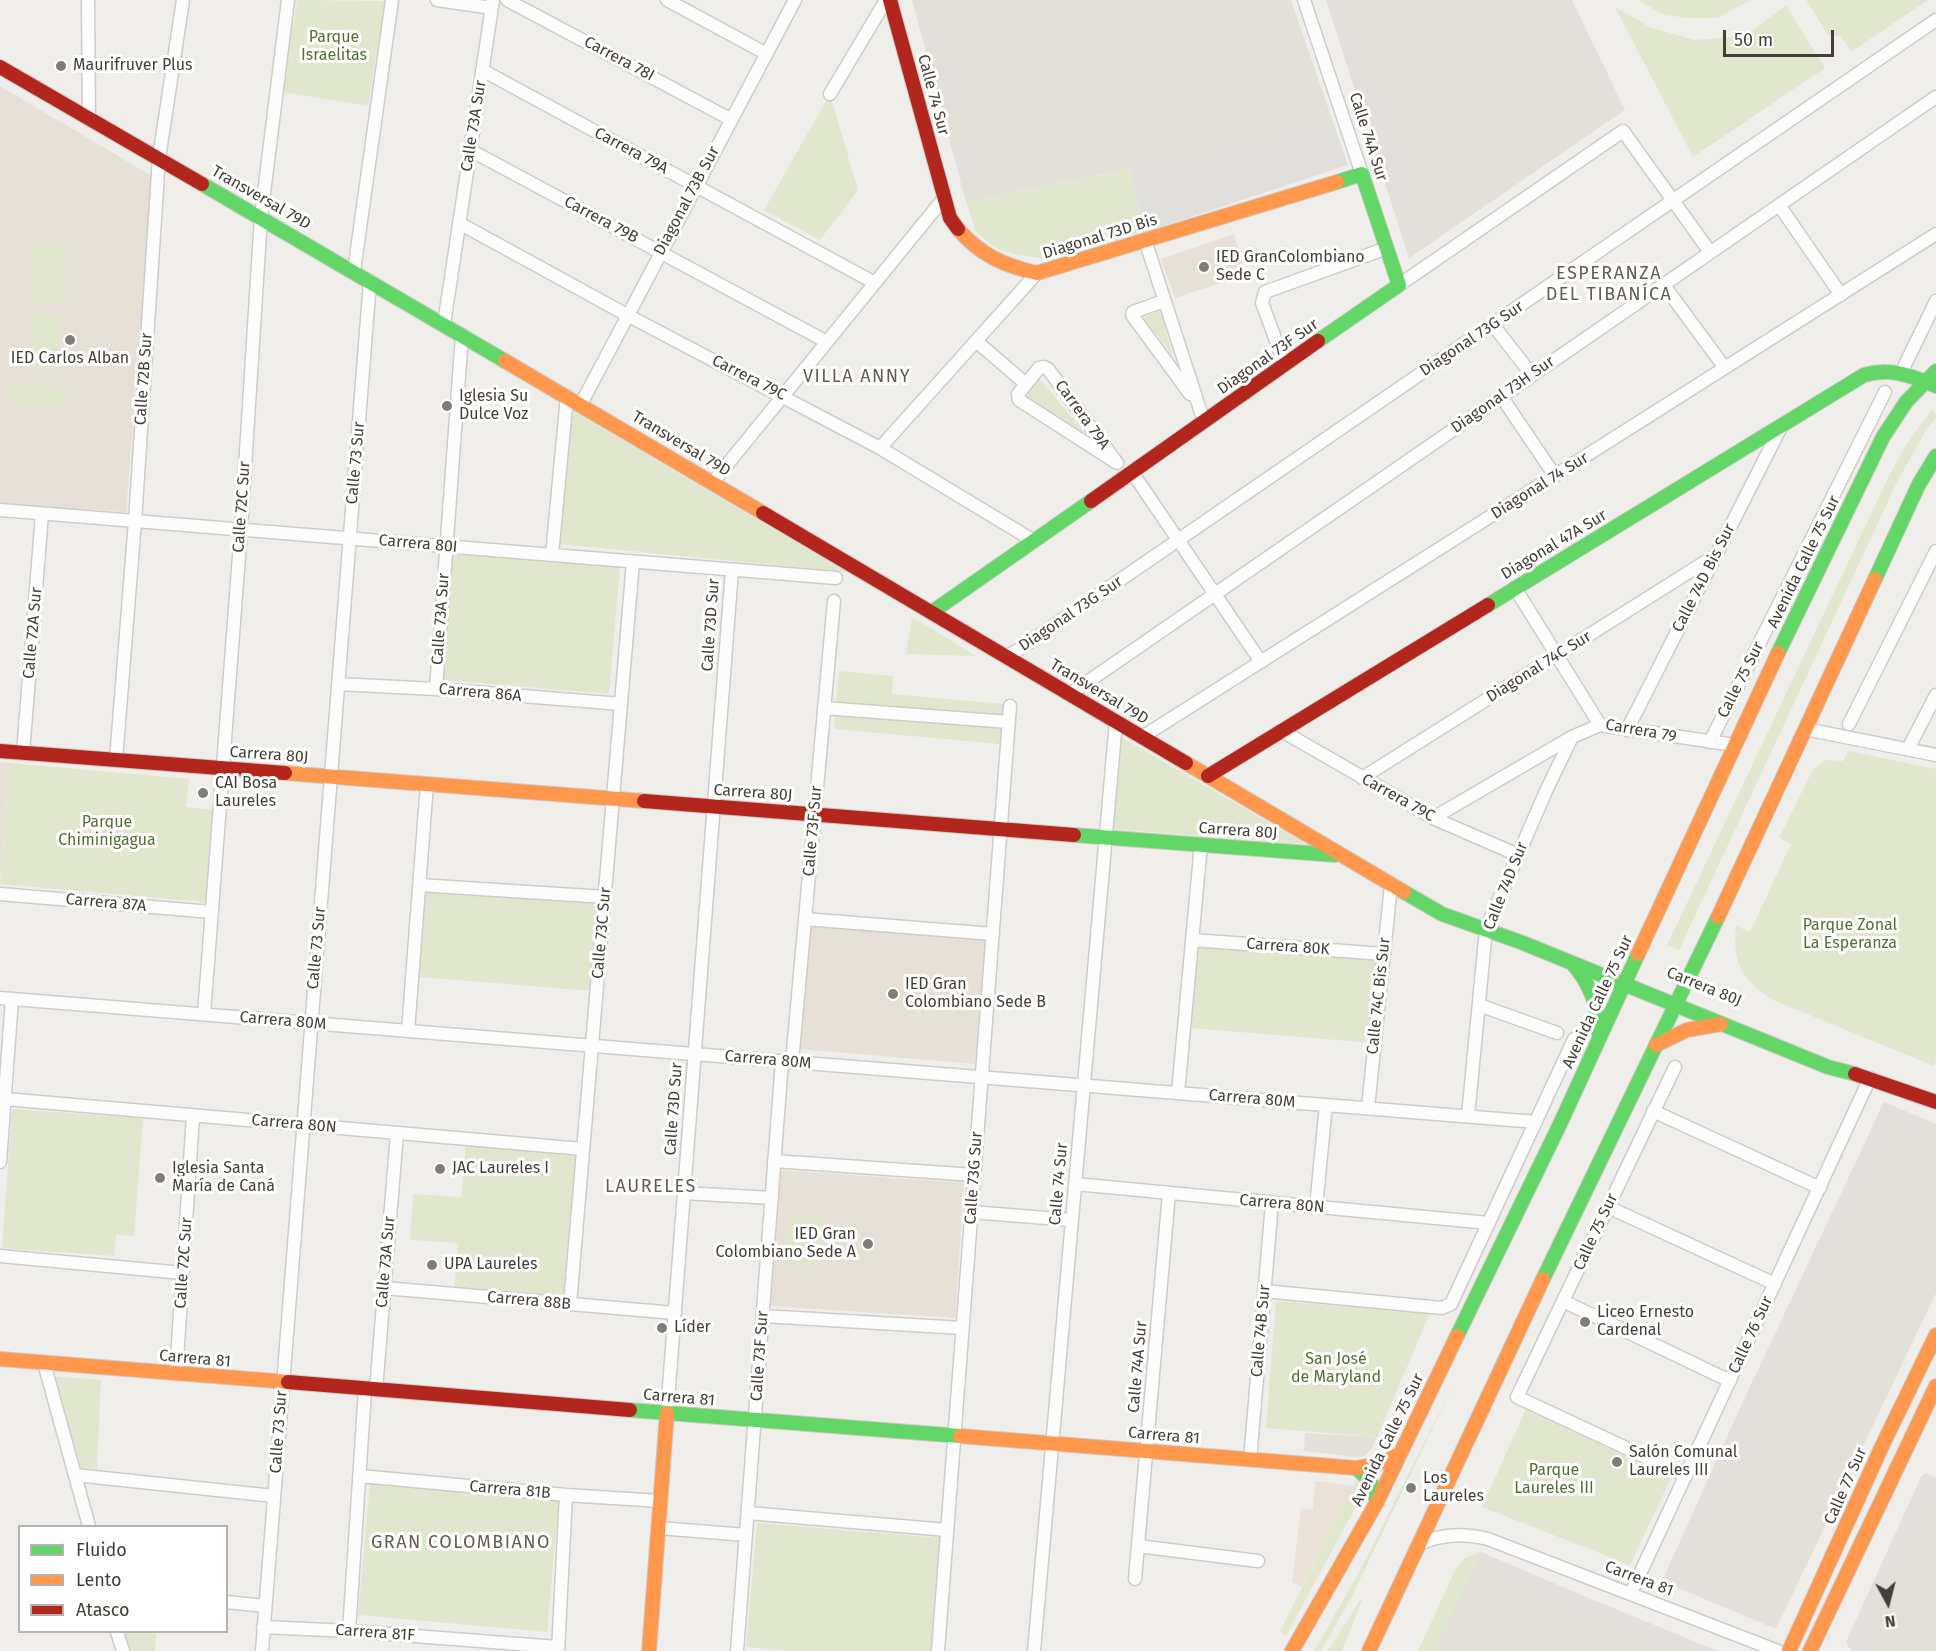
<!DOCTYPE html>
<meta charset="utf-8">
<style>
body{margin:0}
#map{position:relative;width:1936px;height:1651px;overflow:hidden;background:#f0eeeb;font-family:"Fira Sans",sans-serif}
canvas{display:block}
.legend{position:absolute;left:18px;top:1525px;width:210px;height:108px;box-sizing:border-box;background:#fff;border:2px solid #b5b2af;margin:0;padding:8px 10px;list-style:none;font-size:18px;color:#453f38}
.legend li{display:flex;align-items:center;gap:12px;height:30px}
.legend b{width:30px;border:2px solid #b5b2af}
.north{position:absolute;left:1858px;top:1573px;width:60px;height:60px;-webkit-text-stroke:4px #fff;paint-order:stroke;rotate:173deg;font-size:16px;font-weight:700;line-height:24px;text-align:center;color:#453f38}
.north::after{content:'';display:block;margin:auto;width:21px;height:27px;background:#453f38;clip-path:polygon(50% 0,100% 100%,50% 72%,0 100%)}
.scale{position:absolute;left:1723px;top:30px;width:111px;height:27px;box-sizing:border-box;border:3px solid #453f38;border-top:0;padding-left:8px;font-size:18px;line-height:21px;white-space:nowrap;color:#453f38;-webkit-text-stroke:4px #fff;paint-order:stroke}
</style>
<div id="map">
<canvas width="1936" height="1651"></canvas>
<ul class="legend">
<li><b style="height:8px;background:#63d668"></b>Fluido</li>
<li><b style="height:8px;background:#ff974d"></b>Lento</li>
<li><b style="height:8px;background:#b3261e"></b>Atasco</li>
</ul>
<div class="north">N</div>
<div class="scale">50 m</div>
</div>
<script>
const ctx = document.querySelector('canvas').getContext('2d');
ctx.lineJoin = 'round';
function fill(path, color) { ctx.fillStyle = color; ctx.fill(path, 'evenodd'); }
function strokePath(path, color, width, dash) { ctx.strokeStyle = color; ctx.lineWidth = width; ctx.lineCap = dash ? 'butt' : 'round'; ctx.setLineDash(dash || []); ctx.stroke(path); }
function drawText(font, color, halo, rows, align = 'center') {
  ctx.font = font + ' "Fira Sans",sans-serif'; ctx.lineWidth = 6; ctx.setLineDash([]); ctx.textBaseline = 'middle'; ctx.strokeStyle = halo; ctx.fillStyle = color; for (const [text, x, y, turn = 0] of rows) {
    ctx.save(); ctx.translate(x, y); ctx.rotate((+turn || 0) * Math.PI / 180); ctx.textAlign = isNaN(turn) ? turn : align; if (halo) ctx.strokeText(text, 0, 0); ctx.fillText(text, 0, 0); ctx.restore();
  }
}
const residential = new Path2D(`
 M912,0H1291L1334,125L1173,160L966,202Z
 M1326,0H1572L1625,110L1409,258Z
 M1884,1102L1936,1124V1293L1776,1629L1662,1581L1741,1406Z
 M1305,1433L1377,1437L1372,1448L1364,1456L1355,1457L1304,1451Z
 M1926,1473L1936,1478V1651H1851L1846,1642L1921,1477Z
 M1481,1552L1591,1599L1718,1651H1434Z`);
const commercial = new Path2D(`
 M1315,1481L1354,1486L1302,1587L1292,1582L1301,1508L1313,1510Z`);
const education = new Path2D(`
 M0,86L152,176L126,512L0,503Z
 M1234,234L1246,275L1175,298L1161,259Z
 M0,762L10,763L0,880Z
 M811,924L986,939L975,1064L799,1049Z
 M780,1170L964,1183L955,1318L771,1306Z`);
const green = new Path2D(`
 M297,0L385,1L368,106L282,92Z
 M1638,0H1751L1717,18H1686L1662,14Z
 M1806,0H1928L1851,52L1841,36L1828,35Z
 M1786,5L1825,68L1693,157L1615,7L1650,27L1694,40L1745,36Z
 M830,94L858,190L820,240L764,210Z
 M1130,169L1145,232L1039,258L1014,254L994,247L976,231L966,202Z
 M33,243L66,245V264L33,262Z
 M33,263L66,265L65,284L32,282Z
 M32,283L65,285L64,304L31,302Z
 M1160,310L1173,356L1144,318Z
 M31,315L62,317L58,370L27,368Z
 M1038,377L1086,434L1023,395Z
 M10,384L62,388L61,408L9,404Z
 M1932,409L1936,413V417L1927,429L1898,480L1679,950L1667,945L1889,476L1906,445Z
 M571,410L846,572L559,544Z
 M452,553L620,567L609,694L442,680Z
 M912,617L976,656L906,654Z
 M839,671L893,676L892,694L1004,704L1000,744L834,729Z
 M1119,736L1306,844L1110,829Z
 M1848,751L1936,769V1060L1934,1066L1773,1000C1742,980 1732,964 1736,926L1750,932L1791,844L1779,838L1813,769L1826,760L1843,761Z
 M10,763L189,779L186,807L214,810L205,902L0,884Z
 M426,889L599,903L592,991L419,977Z
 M1197,943L1379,960L1373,1043L1190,1028Z
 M12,1109L143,1118L134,1236L116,1235L114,1256L2,1248Z
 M466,1144L577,1152L565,1298L454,1289L458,1243L410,1240L413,1194L461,1197Z
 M790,1213L823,1216L819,1265L786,1262Z
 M1276,1301L1430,1313L1377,1437L1266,1428Z
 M1459,1374L1352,1596L1321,1651H1314L1357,1576Z
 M50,1376L101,1380L97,1469L76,1468Z
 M1526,1409L1671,1478L1630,1565L1482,1507Z
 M1357,1480L1361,1497L1286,1636L1280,1631Z
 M370,1483L559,1500L547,1632L358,1615Z
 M757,1523L942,1538L932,1651H791L746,1647Z
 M1481,1552L1434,1651H1418L1456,1568L1465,1558Z
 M1360,1600L1362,1601L1342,1651H1328Z
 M125,1632H156L155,1651H131Z`);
const parking = new Path2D(`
 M1334,125L1348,165L1145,232L1130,169Z`);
const street = new Path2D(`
 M88,0L89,118
 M437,0L492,8
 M507,0L730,119
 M667,0L765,53
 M1304,0L1362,174
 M482,70L875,283
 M830,94L886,0
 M470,150L827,342
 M1779,205L1841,295
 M459,223L627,315L880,448L1034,541
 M1145,240L1204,422
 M354,271L392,0
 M1663,284L1725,368
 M1399,285L1623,131L1710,252
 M1164,301L1133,312L1132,315L1190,394
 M444,324L493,0
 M1493,325L1532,375
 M976,341L1026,384
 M1285,365L1262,303L1265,292L1387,248
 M1044,367L1048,369L1117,463L1019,400L1018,394L1039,368Z
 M1901,373L1936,301
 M1501,396L1555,476
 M581,404L795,0
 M880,448L1037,273
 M1132,472L1261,662
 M713,482L944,198
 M0,510L836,578
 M552,555L567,396
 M1515,588L1600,725L1734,745
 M1006,656L1015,652L1936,20
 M338,684L436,689L621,704
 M436,689L462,335
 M1070,694L1936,97
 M824,708L1009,722
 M1849,724L1936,551
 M1805,729L1936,755
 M1627,730L1781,427
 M1282,731L1433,818L1518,855
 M1142,737L1936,234
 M1710,742L1885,392
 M1908,749L1936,695
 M23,753L42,514
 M116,760L135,521L159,158L183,0
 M1362,778L1716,555
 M1433,818L1572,737L1600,725
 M419,885L605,897
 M0,894L211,912
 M805,919L993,934
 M1192,940L1384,954
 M0,998L1536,1122
 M1479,1005L1557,1033
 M204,1014L241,530L261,217L288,0
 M408,1031L427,784
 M792,1062L834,601
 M1675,1067L1517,1397L1686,1476
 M1178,1093L1201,844
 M5,1099L583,1149
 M1368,1108L1391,885
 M1653,1111L1820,1188
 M1468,1116L1486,929L1546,791L1572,737
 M774,1161L974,1175
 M0,1162L12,999
 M1075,1184L1489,1223
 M684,1193L772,1198
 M1316,1207L1326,1105
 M1608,1207L1775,1284
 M971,1212L1072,1220
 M0,1256L183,1273
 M384,1288L675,1313
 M1264,1291L1442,1308L1451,1304L1574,1039
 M1563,1301L1730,1381
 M570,1304L633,562
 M763,1316L962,1328
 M44,1363L89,1526
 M176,1374L193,1116
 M376,1390L397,1133
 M667,1413L732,570
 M1250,1460L1272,1203
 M75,1475L274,1496
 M360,1476L566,1495L660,1501
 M748,1513L947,1530
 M659,1528L746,1535
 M1419,1544C1442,1534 1463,1533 1488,1539L1778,1651
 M1138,1546L1258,1561
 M1135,1579L1169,1193
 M1631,1593L1870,1078
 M226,1602L265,1606
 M263,1627L349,1631L558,1647
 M349,1631L365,1390
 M117,1632L123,1651
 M262,1651L370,281
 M558,1651L566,1495
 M737,1651L782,1061
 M938,1651L1010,706
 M1034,1651L1116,721`);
const fast = new Path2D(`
 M202,184L505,361
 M1318,341L1399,285L1362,174L1337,182
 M1875,579L1919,484L1936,456
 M1488,605L1864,375C1891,367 1911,376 1936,386
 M932,612L1091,501
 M1778,653L1883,437L1906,402L1936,371
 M1074,835L1335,855
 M1404,892L1442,914L1523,943L1828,1067L1855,1074
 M1572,963C1591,984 1599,1007 1599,1035
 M1543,1279L1718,917
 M1457,1336L1560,1124L1638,954
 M630,1410L960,1436
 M1356,1468L1371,1482L1377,1502`);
const slow = new Path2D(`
 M958,229C980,255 1005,266 1037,273L1337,182
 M505,361L763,513
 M1186,763L1404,892
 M285,773L644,801
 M1718,917L1875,579
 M1638,954L1778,653
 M1656,1045L1687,1030L1721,1024
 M0,1359L288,1382
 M960,1436L1356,1468L1378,1464L1400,1454
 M649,1651L667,1413
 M1292,1651L1377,1502L1457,1336
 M1369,1651L1543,1279
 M1789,1651L1883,1444L1936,1335
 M1810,1651L1936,1386`);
const jam = new Path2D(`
 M890,0L950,218L958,229
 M0,67L202,184
 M1091,501L1318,341
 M763,513L1186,763
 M0,751L285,773
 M1208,776L1488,605
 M644,801L1074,835
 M1855,1074L1936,1102
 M288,1382L630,1410`);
const markers = [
 [61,66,6,"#817c77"],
 [1204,267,6,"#817c77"],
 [70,340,6,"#817c77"],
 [447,406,6,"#817c77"],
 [203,793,6,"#817c77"],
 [893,994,6,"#817c77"],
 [440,1169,6,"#817c77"],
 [160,1178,6,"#817c77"],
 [868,1244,6,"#817c77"],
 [432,1265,6,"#817c77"],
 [1585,1322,6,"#817c77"],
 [662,1328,6,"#817c77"],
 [1617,1462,6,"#817c77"],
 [1411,1488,6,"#817c77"]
];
const parkNames = [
 ["Parque",334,38],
 ["Israelitas",334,56],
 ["Parque",107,823],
 ["Chiminigagua",107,841],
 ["Parque Zonal",1850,926],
 ["La Esperanza",1850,944],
 ["San José",1336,1360],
 ["de Maryland",1336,1378],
 ["Parque",1554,1471],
 ["Laureles III",1554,1489]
];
const streetNames = [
 ["Carrera 78I",619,59,28],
 ["Calle 74 Sur",933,95,75],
 ["Calle 73A Sur",474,126,-81],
 ["Calle 74A Sur",1368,137,72],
 ["Carrera 79A",631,151,28],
 ["Transversal 79D",261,198,30],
 ["Diagonal 73B Sur",687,201,-62],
 ["Carrera 79B",601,220,28],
 ["Diagonal 73D Bis",1100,237,-17],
 ["Diagonal 73G Sur",1472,339,-34],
 ["Diagonal 73F Sur",1268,357,-35],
 ["Carrera 79C",749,378,27],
 ["Calle 72B Sur",144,379,-86],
 ["Diagonal 73H Sur",1503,395,-35],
 ["Carrera 79A",1082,415,54],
 ["Transversal 79D",681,444,31],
 ["Calle 73 Sur",356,463,-85],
 ["Diagonal 74 Sur",1540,486,-32],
 ["Calle 72C Sur",242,507,-86],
 ["Carrera 80I",418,544,5],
 ["Diagonal 47A Sur",1554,545,-31],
 ["Avenida Calle 75 Sur",1804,562,-64],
 ["Calle 74D Bis Sur",1704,578,-63],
 ["Diagonal 73G Sur",1071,614,-34],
 ["Calle 73A Sur",441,619,-86],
 ["Calle 73D Sur",711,625,-86],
 ["Calle 72A Sur",33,633,-85],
 ["Diagonal 74C Sur",1539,667,-32],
 ["Calle 75 Sur",1741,680,-63],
 ["Transversal 79D",1099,692,31],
 ["Carrera 86A",480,693,5],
 ["Carrera 79",1641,731,10],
 ["Carrera 80J",269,755,4],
 ["Carrera 80J",753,793,4],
 ["Carrera 79C",1398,798,29],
 ["Calle 73F Sur",813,831,-85],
 ["Carrera 80J",1238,831,4],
 ["Calle 74D Sur",1506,886,-68],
 ["Carrera 87A",106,903,5],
 ["Calle 73C Sur",602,933,-85],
 ["Carrera 80K",1288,947,4],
 ["Calle 73 Sur",317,948,-85],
 ["Carrera 80J",1704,987,22],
 ["Calle 74C Bis Sur",1379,996,-84],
 ["Avenida Calle 75 Sur",1598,1002,-65],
 ["Carrera 80M",283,1021,5],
 ["Carrera 80M",768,1060,5],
 ["Carrera 80M",1252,1099,5],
 ["Calle 73D Sur",674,1109,-86],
 ["Carrera 80N",294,1124,5],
 ["Calle 73G Sur",974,1178,-86],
 ["Calle 74 Sur",1059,1184,-85],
 ["Carrera 80N",1282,1204,5],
 ["Calle 75 Sur",1596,1232,-65],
 ["Calle 73A Sur",386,1262,-85],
 ["Calle 72C Sur",184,1263,-86],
 ["Carrera 88B",529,1301,5],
 ["Calle 74B Sur",1261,1331,-85],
 ["Calle 76 Sur",1751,1335,-65],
 ["Calle 73F Sur",760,1356,-86],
 ["Carrera 81",195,1359,5],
 ["Calle 74A Sur",1138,1367,-85],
 ["Carrera 81",679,1398,5],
 ["Calle 73 Sur",279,1432,-86],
 ["Carrera 81",1164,1436,5],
 ["Avenida Calle 75 Sur",1388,1440,-64],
 ["Calle 77 Sur",1846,1486,-66],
 ["Carrera 81B",510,1490,5],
 ["Carrera 81",1639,1579,21],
 ["Carrera 81F",375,1633,4]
];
const poiNames = [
 ["Maurifruver Plus",73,66],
 ["IED GranColombiano",1216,258],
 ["Sede C",1216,276],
 ["IED Carlos Alban",70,359,"center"],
 ["Iglesia Su",459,397],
 ["Dulce Voz",459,415],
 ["CAI Bosa",215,784],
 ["Laureles",215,802],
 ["IED Gran",905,985],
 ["Colombiano Sede B",905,1003],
 ["Iglesia Santa",172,1169],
 ["María de Caná",172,1187],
 ["JAC Laureles I",452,1169],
 ["IED Gran",856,1235,"right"],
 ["Colombiano Sede A",856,1253,"right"],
 ["UPA Laureles",444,1265],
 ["Liceo Ernesto",1597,1313],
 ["Cardenal",1597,1331],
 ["Líder",674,1328],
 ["Salón Comunal",1629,1453],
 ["Laureles III",1629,1471],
 ["Los",1423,1479],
 ["Laureles",1423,1497]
];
const neighbourhoodNames = [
 ["ESPERANZA",1609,274],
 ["DEL TIBANÍCA",1609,295],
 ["VILLA ANNY",857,377],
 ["LAURELES",651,1187],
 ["GRAN COLOMBIANO",461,1543]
];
fill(residential, '#e3dfd9');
fill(commercial, '#eae1d8');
fill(education, '#e6e0d7');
fill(green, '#e0e7ce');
fill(parking, '#e1dfdc');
strokePath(street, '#ceccc9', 15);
strokePath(fast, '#cecac3', 16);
strokePath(slow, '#cecac3', 16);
strokePath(jam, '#cecac3', 16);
strokePath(street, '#fdfcfc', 12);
strokePath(fast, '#63d668', 14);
strokePath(slow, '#ff974d', 14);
strokePath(jam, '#b3261e', 14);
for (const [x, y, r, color] of markers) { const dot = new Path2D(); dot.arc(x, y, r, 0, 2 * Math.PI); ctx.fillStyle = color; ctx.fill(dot); strokePath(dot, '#fff', 2); }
drawText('16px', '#4f7132', '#fff', parkNames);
drawText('16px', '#453f38', '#fff', streetNames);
drawText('16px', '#453f38', '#fff', poiNames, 'left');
ctx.letterSpacing = '1.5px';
drawText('18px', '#675c50', '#fff', neighbourhoodNames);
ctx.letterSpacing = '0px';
</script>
